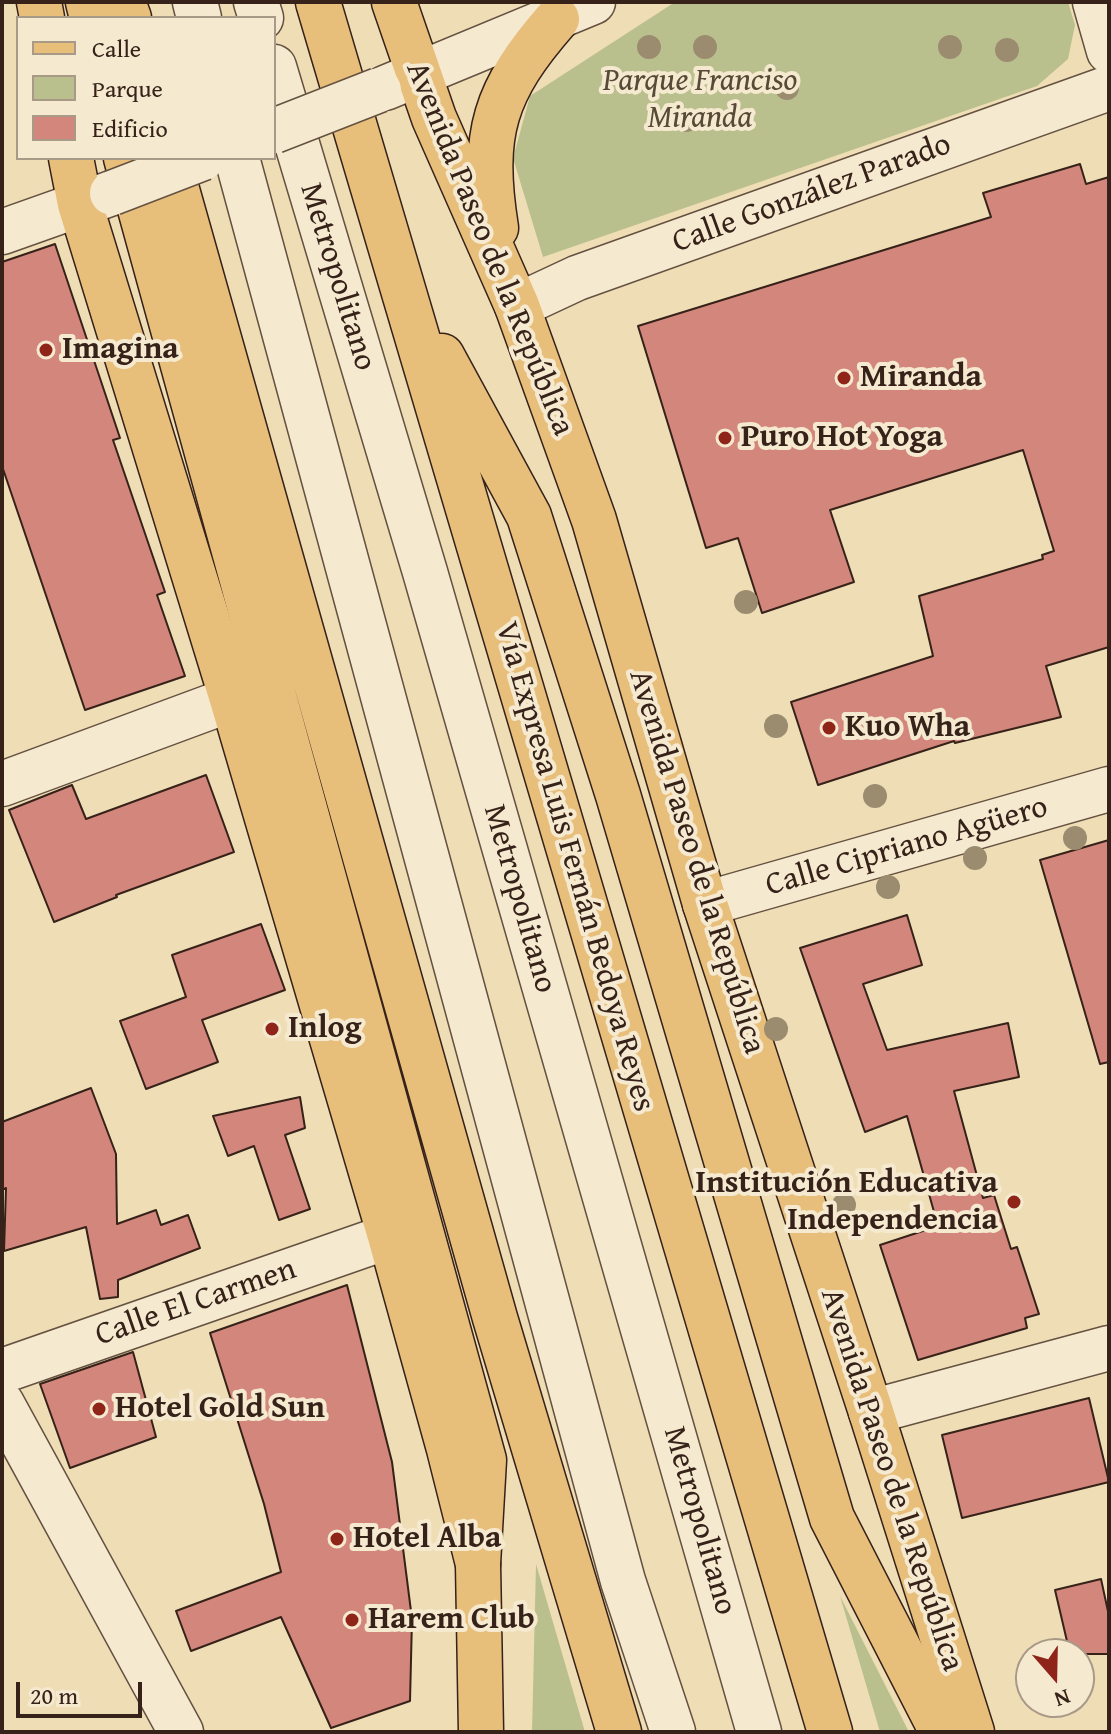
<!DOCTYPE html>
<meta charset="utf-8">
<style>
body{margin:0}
#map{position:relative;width:1111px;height:1734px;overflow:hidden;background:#efddb6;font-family:"Gentium Book Plus",serif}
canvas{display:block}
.frame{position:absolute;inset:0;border:4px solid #362219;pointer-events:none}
.legend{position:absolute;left:16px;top:16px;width:260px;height:144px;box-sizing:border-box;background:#f5e9d0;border:2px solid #a99987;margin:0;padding:10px 14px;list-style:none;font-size:24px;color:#362219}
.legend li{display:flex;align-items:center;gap:16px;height:40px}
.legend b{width:40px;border:2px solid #a99987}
.north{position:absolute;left:1015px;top:1638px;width:80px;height:80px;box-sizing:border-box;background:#f5e9d0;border:2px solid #a99987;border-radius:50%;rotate:160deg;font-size:22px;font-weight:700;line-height:32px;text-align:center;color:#362219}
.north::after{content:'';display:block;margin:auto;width:28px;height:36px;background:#8f2418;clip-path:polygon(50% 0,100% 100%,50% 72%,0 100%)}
.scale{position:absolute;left:16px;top:1682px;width:126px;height:36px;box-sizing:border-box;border:4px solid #362219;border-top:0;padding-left:10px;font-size:24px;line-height:28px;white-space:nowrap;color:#362219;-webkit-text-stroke:6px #f5e9d0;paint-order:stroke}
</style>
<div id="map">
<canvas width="1111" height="1734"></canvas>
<div class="frame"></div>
<ul class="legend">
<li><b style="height:10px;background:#e8be7b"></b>Calle</li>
<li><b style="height:22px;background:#bac08d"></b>Parque</li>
<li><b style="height:22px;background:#d3867b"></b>Edificio</li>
</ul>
<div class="north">N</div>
<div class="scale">20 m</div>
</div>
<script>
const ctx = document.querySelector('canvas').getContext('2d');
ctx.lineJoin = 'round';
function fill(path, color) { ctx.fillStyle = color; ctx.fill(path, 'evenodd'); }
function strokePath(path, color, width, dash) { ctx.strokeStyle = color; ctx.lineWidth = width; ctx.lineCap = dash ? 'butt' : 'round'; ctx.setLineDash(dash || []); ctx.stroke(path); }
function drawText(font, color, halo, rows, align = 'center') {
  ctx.font = font + ' "Gentium Book Plus",serif'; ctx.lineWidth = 8; ctx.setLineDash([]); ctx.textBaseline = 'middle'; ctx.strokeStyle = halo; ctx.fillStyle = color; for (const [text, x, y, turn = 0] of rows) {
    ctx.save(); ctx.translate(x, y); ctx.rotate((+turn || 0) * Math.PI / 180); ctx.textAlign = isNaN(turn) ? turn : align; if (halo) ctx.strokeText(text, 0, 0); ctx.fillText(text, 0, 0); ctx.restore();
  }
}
const green = new Path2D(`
 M675,2H1068L1075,25L1068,59L1037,86L543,257L513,158L530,96Z
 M536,1564L585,1732H532Z
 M840,1596L909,1732H880Z`);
const building = new Path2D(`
 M1080,164L1086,184L1109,177V647L1046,666L1061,717L955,743L954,741L818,785L791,702L933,656L919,596L1043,559L1042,555L1054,551L1023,450L830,510L854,582L762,613L738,538L706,548L638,326L991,217L983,193Z
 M55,244L120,438L113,440L165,592L157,595L185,676L85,710L2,466V262Z
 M206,775L234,852L116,895L117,897L54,922L9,810L72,785L86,819Z
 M1109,840V1062L1100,1064L1040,860Z
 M907,915L922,965L863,984L887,1050L1008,1023L1019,1077L954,1091L983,1198L994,1195L1011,1249L1017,1247L1039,1314L1025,1318L1027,1328L918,1360L880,1245L938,1226L907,1116L865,1132L800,948Z
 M261,924L285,990L202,1020L218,1062L146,1089L120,1021L186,997L172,955Z
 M91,1088L116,1154L117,1224L156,1210L161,1225L188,1215L200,1248L118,1280V1297L100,1299L86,1227L4,1251L6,1188L2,1190V1122Z
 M300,1097L305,1128L285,1135L310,1209L279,1220L254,1146L228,1156L213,1116Z
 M347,1285L392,1462L412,1619L410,1701L331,1728L281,1617L191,1651L176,1611L281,1572L264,1504L210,1333Z
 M133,1352L156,1437L70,1468L40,1384Z
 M1089,1398L1109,1482L962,1518L942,1435Z
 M1101,1579L1109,1616V1654H1070L1055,1590Z`);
const minor = new Path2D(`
 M195,2L199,18
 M256,2L261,18
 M1095,2L1109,51
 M274,67L425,572L759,1732
 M385,88L593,2
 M237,158L623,1581L673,1732
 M2,232L112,193
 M517,306L577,278L1109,88
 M2,784L232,699
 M705,904L1109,789
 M2,1371L390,1236
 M2,1404L181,1732
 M871,1412L1109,1348`);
const major = new Path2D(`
 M39,2L42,18
 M394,2L434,118L517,306L594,520L705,904L871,1412L972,1732
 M71,158L80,204L232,699L390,1236L449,1449L478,1564L481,1732
 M496,228C481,133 494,91 557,19`);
const highway = new Path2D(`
 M88,2L92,18
 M123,2L129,18
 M318,2L830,1732
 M126,158L484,1460L478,1564
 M168,158L495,1318L619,1732
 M442,356L529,516L618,795L832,1518L942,1732`);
const minorBridge = new Path2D(`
 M274,131L379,90
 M112,193L203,158`);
const trees = [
 [649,47],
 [705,47],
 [950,47],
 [1007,50],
 [787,88],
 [686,120],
 [746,602],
 [776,726],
 [875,796],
 [1075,838],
 [975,858],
 [888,887],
 [776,1029],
 [844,1205]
];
const markers = [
 [46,350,8,"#8f2418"],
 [844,378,8,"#8f2418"],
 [725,438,8,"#8f2418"],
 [829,728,8,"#8f2418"],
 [272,1029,8,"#8f2418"],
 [1014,1202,8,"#8f2418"],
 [99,1409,8,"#8f2418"],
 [337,1539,8,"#8f2418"],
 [352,1620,8,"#8f2418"]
];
const parkNames = [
 ["Parque Franciso",700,82],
 ["Miranda",700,119]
];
const streetNames = [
 ["Calle González Parado",812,194,-20],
 ["Avenida Paseo de la República",489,249,68],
 ["Metropolitano",337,277,73],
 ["Calle Cipriano Agüero",907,847,-16],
 ["Avenida Paseo de la República",696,862,73],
 ["Vía Expresa Luis Fernán Bedoya Reyes",574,867,74],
 ["Metropolitano",519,899,74],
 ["Calle El Carmen",196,1303,-19],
 ["Avenida Paseo de la República",891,1480,72],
 ["Metropolitano",699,1521,74]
];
const poiNames = [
 ["Imagina",62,350],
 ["Miranda",860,378],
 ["Puro Hot Yoga",741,438],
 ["Kuo Wha",845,728],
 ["Inlog",288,1029],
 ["Institución Educativa",998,1184,"right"],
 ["Independencia",998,1221,"right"],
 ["Hotel Gold Sun",115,1409],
 ["Hotel Alba",353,1539],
 ["Harem Club",368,1620]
];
fill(green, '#bac08d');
fill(building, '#d3867b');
strokePath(building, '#362219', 2);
strokePath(minor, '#645140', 47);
strokePath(major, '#362219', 47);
strokePath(highway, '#362219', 47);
strokePath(minor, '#f5e9d0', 44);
strokePath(major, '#e8be7b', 44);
strokePath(highway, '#e8be7b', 44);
strokePath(minorBridge, '#645140', 47, []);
strokePath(minorBridge, '#f5e9d0', 44);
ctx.fillStyle = '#9b8c70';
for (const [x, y] of trees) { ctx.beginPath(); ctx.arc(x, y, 12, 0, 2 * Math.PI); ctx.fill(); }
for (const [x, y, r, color] of markers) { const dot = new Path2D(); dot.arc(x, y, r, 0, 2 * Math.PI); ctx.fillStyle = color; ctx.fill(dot); strokePath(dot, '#f5e9d0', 3); }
drawText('italic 32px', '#574a36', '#f5e9d0', parkNames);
drawText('32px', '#362219', '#f5e9d0', streetNames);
drawText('bold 32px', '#362219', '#f5e9d0', poiNames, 'left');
</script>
